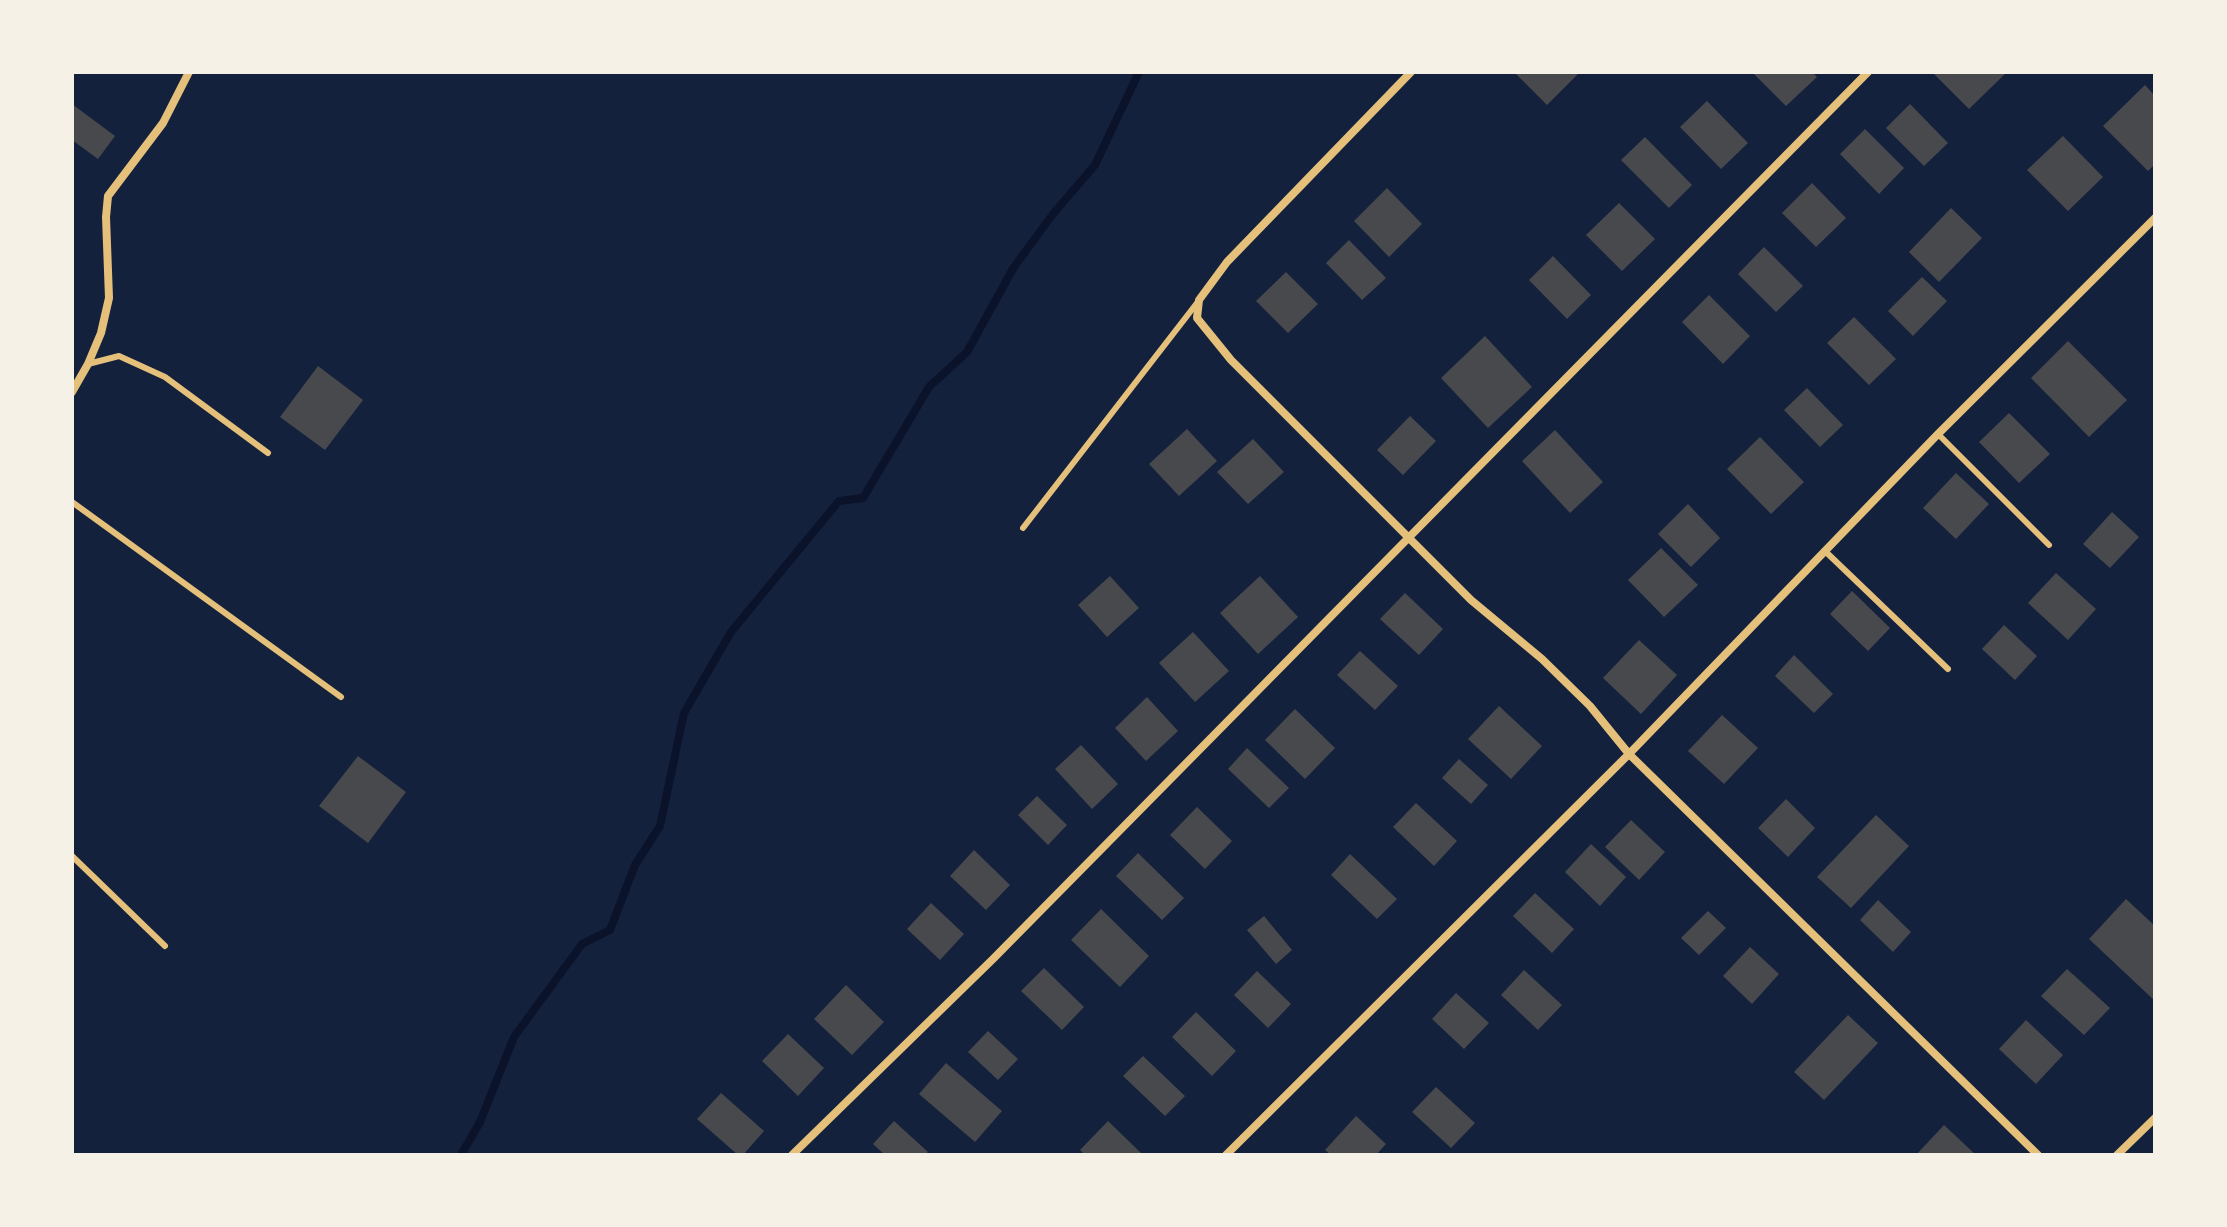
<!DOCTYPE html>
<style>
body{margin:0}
#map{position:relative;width:2227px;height:1227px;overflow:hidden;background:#14213d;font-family:"Playfair Display",serif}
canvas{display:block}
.frame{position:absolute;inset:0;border:74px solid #f6f1e7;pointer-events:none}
</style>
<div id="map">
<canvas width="2227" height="1227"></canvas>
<div class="frame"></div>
</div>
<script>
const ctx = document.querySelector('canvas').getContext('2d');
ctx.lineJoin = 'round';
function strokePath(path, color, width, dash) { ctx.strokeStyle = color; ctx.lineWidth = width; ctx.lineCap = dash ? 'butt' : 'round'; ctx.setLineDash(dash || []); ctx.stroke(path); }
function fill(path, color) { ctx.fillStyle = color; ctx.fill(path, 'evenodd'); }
const stream = new Path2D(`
 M461,1155L480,1122L514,1037L582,944L610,930L635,865L660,826L684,713L731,632L839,501L863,498L929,387L967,352L1014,267L1053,214L1095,165L1139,72`);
const building = new Path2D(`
 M1514,72H1580L1547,105Z
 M1752,72H1812L1817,77L1786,106Z
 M1932,72H2007L1969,109Z
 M2145,85L2155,96V164L2148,171L2103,126Z
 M1707,101L1748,143L1721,169L1680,127Z
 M72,104L115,136L98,159L72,140Z
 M1910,104L1948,143L1924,166L1886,128Z
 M1865,129L1904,168L1879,194L1840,154Z
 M2063,136L2103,177L2068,211L2027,170Z
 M1645,137L1692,185L1669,208L1621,160Z
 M1812,183L1846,218L1816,247L1782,213Z
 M1387,188L1422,224L1389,257L1354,221Z
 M1619,203L1655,239L1622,271L1586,235Z
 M1951,208L1982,238L1939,282L1909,252Z
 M1349,240L1386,278L1362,300L1326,263Z
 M1764,247L1803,286L1776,312L1738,274Z
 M1553,256L1591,295L1567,319L1529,280Z
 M1286,272L1318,304L1288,333L1256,301Z
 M1922,277L1947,301L1913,336L1888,311Z
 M1709,295L1750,336L1723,364L1682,322Z
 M1854,317L1896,359L1869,385L1827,343Z
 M1485,336L1532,387L1488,428L1441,378Z
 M2068,341L2127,400L2089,437L2031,378Z
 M318,366L363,400L325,450L280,417Z
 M1807,388L1843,425L1820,447L1784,410Z
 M2009,413L2050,454L2019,483L1979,442Z
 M1410,416L1436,441L1403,475L1377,450Z
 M1187,429L1217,461L1179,496L1149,464Z
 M1555,430L1603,482L1570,513L1522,461Z
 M1760,437L1804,482L1771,514L1727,469Z
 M1253,439L1284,472L1248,504L1217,472Z
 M1956,473L1989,504L1956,539L1923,508Z
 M1688,504L1720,538L1691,567L1658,534Z
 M2112,512L2139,537L2110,568L2083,544Z
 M1661,548L1698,585L1664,617L1628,580Z
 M2056,573L2096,609L2068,640L2028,603Z
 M1110,576L1139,608L1107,637L1078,605Z
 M1260,576L1298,617L1258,654L1220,613Z
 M1852,591L1890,628L1868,651L1830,614Z
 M1405,593L1443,629L1419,655L1380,619Z
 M2004,625L2037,656L2015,680L1982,649Z
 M1193,632L1229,671L1195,702L1159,663Z
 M1639,640L1677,675L1641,714L1603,678Z
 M1360,651L1398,686L1375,710L1337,675Z
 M1794,655L1833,694L1814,713L1775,676Z
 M1147,697L1178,731L1146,761L1115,728Z
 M1499,706L1542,746L1511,779L1468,739Z
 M1295,709L1335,748L1305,779L1265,740Z
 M1722,715L1758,748L1724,784L1688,751Z
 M1081,745L1118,784L1092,809L1055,769Z
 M1247,748L1289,788L1269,808L1228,769Z
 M358,756L406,792L368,843L319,806Z
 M1459,759L1488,785L1471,804L1442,778Z
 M1037,796L1067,825L1048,845L1018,815Z
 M1786,799L1815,828L1788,857L1758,828Z
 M1416,803L1457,841L1434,866L1393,827Z
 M1197,807L1232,841L1205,869L1170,835Z
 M1876,815L1909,846L1851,908L1817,877Z
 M1631,820L1665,852L1639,880L1605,847Z
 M1591,844L1626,877L1600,906L1565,872Z
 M974,850L1010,885L986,910L950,876Z
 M1138,853L1184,898L1162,920L1116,876Z
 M1350,854L1397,899L1377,919L1331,875Z
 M1535,893L1574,929L1552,953L1513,916Z
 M2126,899L2155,926V1001L2089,939Z
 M1878,900L1911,932L1893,952L1860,920Z
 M931,903L964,934L940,960L907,929Z
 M1101,909L1149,956L1120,987L1071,940Z
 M1708,911L1726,928L1699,955L1681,938Z
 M1264,916L1292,950L1276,964L1247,930Z
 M1750,947L1779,974L1752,1004L1723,976Z
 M1044,968L1084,1007L1062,1030L1021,991Z
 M2067,969L2110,1008L2084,1035L2041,996Z
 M1524,970L1562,1005L1538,1030L1501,995Z
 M1257,971L1291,1004L1268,1028L1234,995Z
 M846,985L884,1022L852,1055L814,1019Z
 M1456,993L1489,1023L1464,1049L1432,1019Z
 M1196,1012L1236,1051L1212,1076L1172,1037Z
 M1848,1015L1878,1043L1824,1100L1794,1072Z
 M2026,1020L2063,1055L2036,1084L1999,1049Z
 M988,1031L1018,1059L998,1080L968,1052Z
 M788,1034L824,1068L798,1096L762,1061Z
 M1143,1056L1185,1096L1165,1116L1123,1076Z
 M946,1063L1002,1111L975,1142L919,1094Z
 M1436,1087L1475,1123L1451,1148L1412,1112Z
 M721,1093L764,1131L743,1155H738L697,1119Z
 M1356,1116L1386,1144L1376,1155H1331L1325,1150Z
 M894,1121L928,1152L924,1155H885L873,1144Z
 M1108,1121L1141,1153L1138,1155H1085L1080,1150Z
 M1944,1125L1976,1155H1916Z`);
const service = new Path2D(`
 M88,364L119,356L165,377L268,453
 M1938,434L2049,545
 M72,502L341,697
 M1023,528L1197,303
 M1826,552L1948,669
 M72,856L165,946`);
const minor = new Path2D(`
 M1411,72L1227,262L1199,300L1197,318L1231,360L1471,600L1542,659L1590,706L1629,754L2038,1155
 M72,392L88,364L101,333L109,298L106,217L108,196L163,123L189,72
 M792,1155L993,959L1868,72
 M1226,1155L1629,754L1938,434L2155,218
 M2117,1155L2155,1118`);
strokePath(stream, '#0b132b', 8);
fill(building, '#48494c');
strokePath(service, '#e5c07b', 6);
strokePath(minor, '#e5c07b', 8);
</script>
